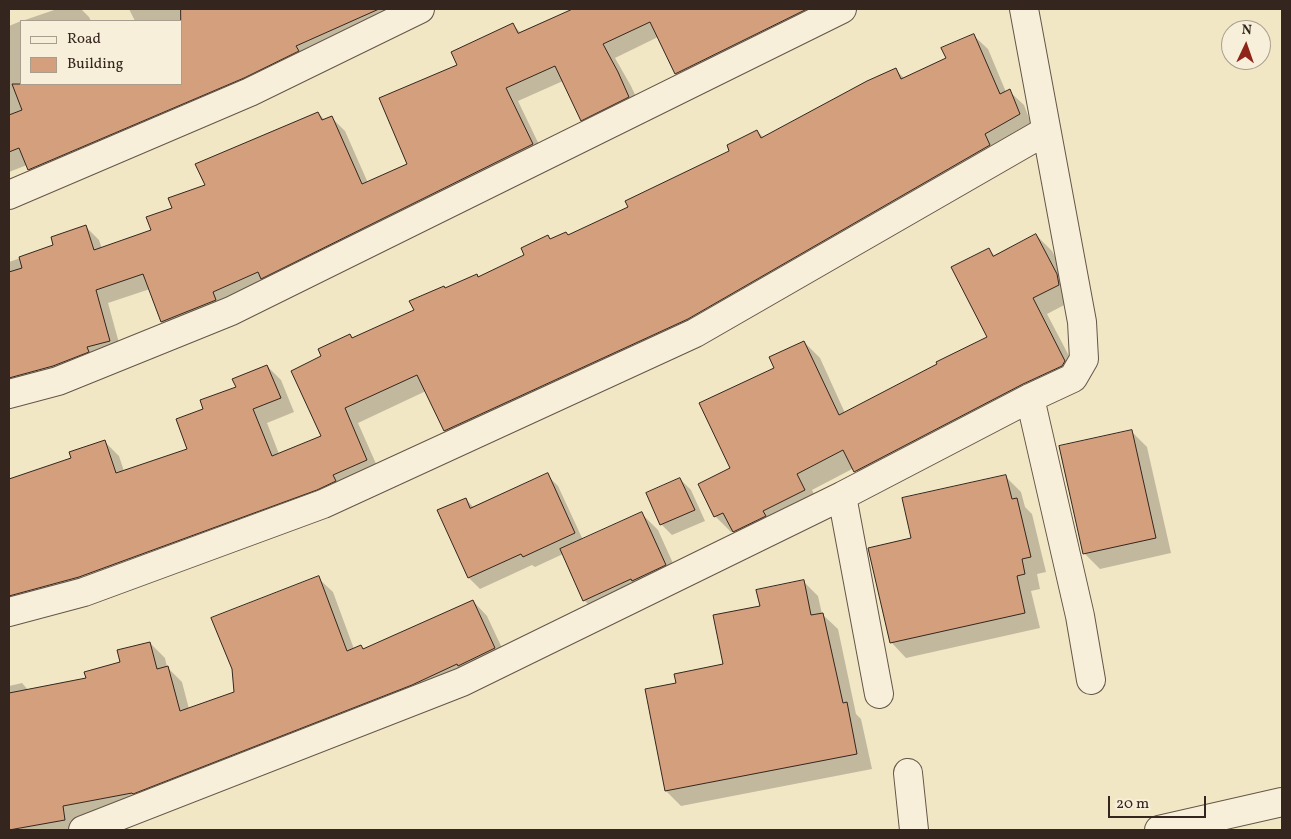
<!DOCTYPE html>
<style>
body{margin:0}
#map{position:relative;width:1291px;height:839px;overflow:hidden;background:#f2e7c5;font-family:Vollkorn,serif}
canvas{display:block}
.frame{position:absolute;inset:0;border:10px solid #34251e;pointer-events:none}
.legend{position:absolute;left:20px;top:20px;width:162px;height:65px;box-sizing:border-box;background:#f7efd9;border:1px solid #a99e8e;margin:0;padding:6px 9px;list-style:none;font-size:15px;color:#34251e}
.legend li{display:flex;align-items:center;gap:10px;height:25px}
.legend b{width:25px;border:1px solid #a99e8e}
.north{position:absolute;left:1221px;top:20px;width:50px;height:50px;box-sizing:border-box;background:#f7efd9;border:1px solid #a99e8e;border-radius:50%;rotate:3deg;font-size:14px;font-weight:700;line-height:20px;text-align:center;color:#34251e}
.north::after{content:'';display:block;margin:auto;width:18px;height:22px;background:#8f2418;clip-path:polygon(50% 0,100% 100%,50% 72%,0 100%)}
.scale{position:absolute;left:1108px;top:796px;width:98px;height:22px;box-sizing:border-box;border:2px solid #34251e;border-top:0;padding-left:6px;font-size:15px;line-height:18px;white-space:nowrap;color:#34251e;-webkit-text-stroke:4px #f7efd9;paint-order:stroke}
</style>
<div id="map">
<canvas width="1291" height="839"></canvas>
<div class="frame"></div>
<ul class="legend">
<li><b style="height:6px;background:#f7efd9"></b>Road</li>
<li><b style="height:14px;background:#d49f7c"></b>Building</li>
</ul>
<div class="north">N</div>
<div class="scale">20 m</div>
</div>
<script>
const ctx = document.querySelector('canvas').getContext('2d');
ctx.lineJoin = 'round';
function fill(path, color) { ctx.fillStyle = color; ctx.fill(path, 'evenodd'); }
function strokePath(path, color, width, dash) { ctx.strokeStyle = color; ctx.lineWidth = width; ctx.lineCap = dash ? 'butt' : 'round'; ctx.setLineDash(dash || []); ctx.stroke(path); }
const shadow = new Path2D(`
 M57,9H81L89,17L91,21H22Z
 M129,9H426L44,184L29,169L27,165L9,172V26L21,21V84H181V21H135Z
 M576,9H846L689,87L676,73L658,37L615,58L631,86L642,110L595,133L582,120L563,81L518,101L545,157L175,335L162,322L150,289L108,303L122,354L9,400V262L55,246L86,227L99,240L102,249L152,231L173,208L318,113L325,120L332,118L345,131L368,183L409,164L458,66L513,25L521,33Z
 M973,35L988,49L1006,92L1009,91L1024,105L1033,129L1004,159L459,445L445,431L426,391L358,423L381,475L9,621V480L73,458L104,441L119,456L124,471L189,450L205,410L267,366L281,380L294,412L267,423L279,454L323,436V357L350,335L353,338L415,311L445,289L476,275L479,278L525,256L548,237L551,240L569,236L629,207L731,151L757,131L764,138L895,69L904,78L947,59Z
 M1036,235L1052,251L1073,291L1074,300L1047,314L1080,377L871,487L854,468L812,490L820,506L750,547L733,531L731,532L715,516L731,469L775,368L804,342L820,358L845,413L989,337L988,249L995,256Z
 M1131,431L1147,447L1171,553L1100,569L1084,553Z
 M547,475L558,486L583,540L642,514L658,530L681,581L600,616L584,600L563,554L535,567L532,565L480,589L469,578L439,511L466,499L474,508Z
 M1006,477L1021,492L1025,507L1032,514L1046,572L1037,574L1040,589L1031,591L1040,628L906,658L891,642L913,539Z
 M680,479L691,490L705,521L672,535L661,524Z
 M318,578L333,592L354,649L361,646L364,650L473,601L487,616L509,663L79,830H9V686L22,683L29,691L87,679L122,663L150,643L165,658L167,667L182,682L189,709L236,693Z
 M803,581L818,596L822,614L838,629L856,714L861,719L872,769L681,806L666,791L677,684L724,665L761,607Z`);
const building = new Path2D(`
 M181,9H379L296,46L299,51L244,78L28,170L19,148L9,152V115L22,110L12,84H181Z
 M573,9H807L675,74L650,22L603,44L618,72L629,97L581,121L555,66L506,88L533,144L261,279L258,272L213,292L216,300L161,322L143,274L96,290L110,341L87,347L89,352L53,366L9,378V272L22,268L19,257L53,245L51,237L86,225L94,250L151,230L146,217L172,208L168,198L205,185L195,164L318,112L322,120L332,116L362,184L407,164L379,98L457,65L451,52L513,23L518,33Z
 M974,34L1000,94L1010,89L1020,114L985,134L990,145L688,319L444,431L417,375L345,408L367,460L333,475L336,481L317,490L79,577L9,596V479L71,458L69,452L105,440L116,473L187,449L176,419L203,409L200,400L236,387L232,379L267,365L281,398L253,409L272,456L321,436L291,371L321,356L318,349L350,334L352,338L414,310L409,301L444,286L445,288L477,274L478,277L524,255L521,248L548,235L550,239L566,232L568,235L628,207L625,201L729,151L727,145L757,130L761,138L867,81L896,68L901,79L946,58L941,48Z
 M1036,234L1057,274L1059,285L1033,298L1065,361L1062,366L1023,384L854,472L843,450L797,474L805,490L763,511L766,516L733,532L723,513L714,517L698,484L730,468L699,403L774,368L769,357L804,341L839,415L937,364L936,362L987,337L951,267L989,248L993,256Z
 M1132,430L1156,538L1083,554L1059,446Z
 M548,473L575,533L523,557L521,554L468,578L437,510L466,498L470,508Z
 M1006,475L1012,499L1017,498L1031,557L1022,559L1025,574L1017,576L1025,613L890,643L868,548L911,538L902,498Z
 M680,478L695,510L660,525L646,493Z
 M642,512L666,565L632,581L631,579L583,601L560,549Z
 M319,576L347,651L361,645L363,649L473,600L495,648L458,666L457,664L412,685L133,794L132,793L63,806L65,820L9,830V693L86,678L84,672L120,662L117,650L150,642L157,669L168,666L180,711L234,692L232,669L211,618Z
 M804,580L811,615L823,613L843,703L847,702L857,754L665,791L645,689L676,683L674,674L723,664L713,615L760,606L756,590Z`);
const minor = new Path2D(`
 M9,195L250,92L420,9
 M9,394L58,381L231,311L842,9
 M1030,398L1080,616L1091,680
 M842,496L879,694
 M9,612L84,592L323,504L695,333L1046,131
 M908,773L914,830
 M83,830L462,682L842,496L1030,398L1073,378L1084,359L1082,322L1024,9
 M1159,830L1282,802`);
fill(shadow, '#0003');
fill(building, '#d49f7c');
strokePath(building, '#34251e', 1);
strokePath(minor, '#645648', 30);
strokePath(minor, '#f7efd9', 28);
</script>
